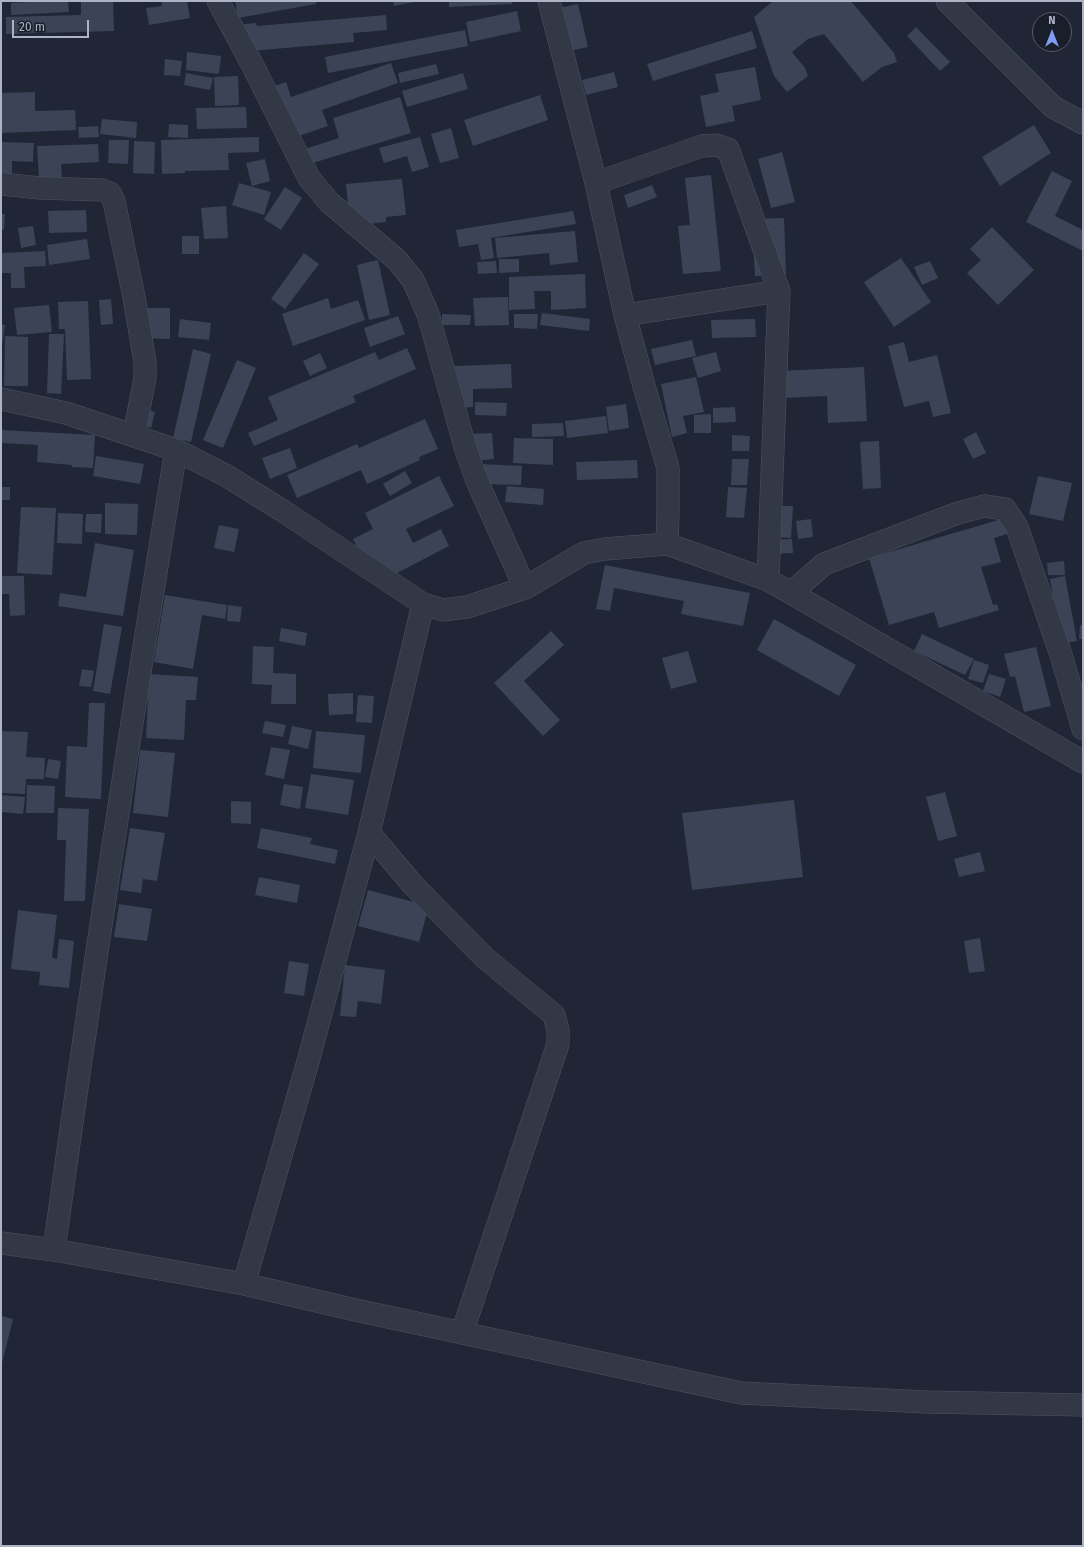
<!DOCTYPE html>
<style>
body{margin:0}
#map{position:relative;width:1084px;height:1547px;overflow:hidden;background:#202636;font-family:"Fira Sans",sans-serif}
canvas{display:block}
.frame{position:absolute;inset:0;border:2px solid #adb3c4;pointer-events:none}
.north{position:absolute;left:1032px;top:12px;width:40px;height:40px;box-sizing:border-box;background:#191e2b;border:1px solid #545a68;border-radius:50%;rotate:0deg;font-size:11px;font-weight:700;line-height:16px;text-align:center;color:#adb3c4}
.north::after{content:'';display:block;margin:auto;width:14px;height:18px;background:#819cf5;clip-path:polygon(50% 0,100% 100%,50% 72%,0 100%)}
.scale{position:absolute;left:12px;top:20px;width:77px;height:18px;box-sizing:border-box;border:2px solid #adb3c4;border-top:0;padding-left:5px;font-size:12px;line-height:14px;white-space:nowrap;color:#adb3c4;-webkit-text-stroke:3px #191e2b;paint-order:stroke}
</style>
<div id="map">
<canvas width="1084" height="1547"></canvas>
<div class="frame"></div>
<div class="north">N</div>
<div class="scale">20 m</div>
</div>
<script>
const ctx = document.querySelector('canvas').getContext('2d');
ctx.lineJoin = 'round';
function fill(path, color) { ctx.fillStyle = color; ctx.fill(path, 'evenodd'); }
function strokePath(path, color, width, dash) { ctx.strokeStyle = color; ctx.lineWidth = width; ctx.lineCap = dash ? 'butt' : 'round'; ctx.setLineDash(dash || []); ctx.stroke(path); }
const building = new Path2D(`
 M49,1H68L69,12L11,15V3Z
 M113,1L114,31L6,34V17L81,15V2Z
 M161,1H187L190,18L149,25L146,8L162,6Z
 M235,1H316V4L238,18Z
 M393,1H414V2L394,6Z
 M449,1H512V4L449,7Z
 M773,1H851L894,53L897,62L882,67L863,82L824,34L808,39L792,52L805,68L808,76L787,92L774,76L754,17Z
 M578,4L588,47L569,51L559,8Z
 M517,11L521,31L470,42L466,22Z
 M386,15L387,30L353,33L354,42L239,52L237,25L256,23L257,26Z
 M916,27L950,62L940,71L907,36Z
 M465,30L468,46L328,73L325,57Z
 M752,31L757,48L653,81L647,64Z
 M187,52L221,56L219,74L186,70Z
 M165,59L182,61L180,76L164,75Z
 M391,63L398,83L322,110L328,126L287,140L269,88L286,82L291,97Z
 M436,64L439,74L400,83L398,73Z
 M755,67L761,100L732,106L735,121L706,127L700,96L719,92L715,74Z
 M614,72L618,87L586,95L582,80Z
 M186,73L213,78L210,90L184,85Z
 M463,73L468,89L407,107L402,91Z
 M238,76L239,105L215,106L214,77Z
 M35,92V111L75,110L76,130L1,133V93Z
 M540,95L548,120L473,146L464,120Z
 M400,97L411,133L303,166L299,151L339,138L333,118Z
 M246,107L247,128L197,129L196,108Z
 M102,119L137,122L136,138L100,134Z
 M169,124L188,125V138L168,137Z
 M1034,125L1051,153L1000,186L982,157Z
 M98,126L99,137L79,138L78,127Z
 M451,128L459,158L440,163L431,134Z
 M259,137V152L228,153L229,170L185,171V173L162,174L161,140Z
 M420,137L429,167L412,172L407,156L384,163L379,148Z
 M109,140H129L128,164L108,163Z
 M134,141L155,142L154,174L133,173Z
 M1,142L34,143L33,162L12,161V176H1Z
 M98,144L99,162L61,164L62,178L39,179L37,146Z
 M782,152L795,202L771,208L758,159Z
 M265,159L270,181L252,186L246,163Z
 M1052,171L1072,181L1055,216L1083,230V251L1026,222Z
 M711,175L721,271L683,274L678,226L690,225L685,178Z
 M402,179L406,215L386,217V222L350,226L346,184Z
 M239,183L271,192L264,215L232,205Z
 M652,185L657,197L628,208L624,195Z
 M285,187L302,198L281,230L264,219Z
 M226,206L228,238L204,239L201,208Z
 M86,210L87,232L49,233L48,211Z
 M573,211L576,224L491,238L494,258L481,260L478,244L459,247L456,230Z
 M1,214H5L4,230L1,229Z
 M784,218L786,274L755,276L752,219Z
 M33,226L36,245L21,248L18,228Z
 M992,227L1034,270L998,305L967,273L981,260L970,249Z
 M575,231L578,262L550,265L549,253L497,258L495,238Z
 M182,236H199V254H182Z
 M87,239L90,259L49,265L47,245Z
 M45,251L46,266L24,267L25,288H11V273H1V253Z
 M304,253L319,264L285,309L271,299Z
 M901,258L931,302L894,327L864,282Z
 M499,259H519V272L499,273Z
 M378,260L390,315L369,320L357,265Z
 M496,261L497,273L478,274L477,262Z
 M930,261L938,278L922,285L914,267Z
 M585,274L586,308L551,310V291H534L535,309L509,310V277Z
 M508,297L509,325L475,326L473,298Z
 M328,298L331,309L358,300L365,320L293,346L282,314Z
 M111,299L113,324L101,325L99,300Z
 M88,301L91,379L67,380L65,329H59L58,302Z
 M49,305L52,332L17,335L14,308Z
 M138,308H170V339L137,338Z
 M542,313L590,319L589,331L540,325Z
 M442,314L471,315L470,325H442Z
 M514,314H538L537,329L514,328Z
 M398,316L405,334L370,347L364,328Z
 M180,319L211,323L209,340L178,337Z
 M755,319L756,337L712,338L711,320Z
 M1,324L5,325L2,345H1Z
 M49,334H64L61,394L47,393Z
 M5,336L28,337V386H4Z
 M692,340L696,356L655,365L651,349Z
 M904,342L909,362L937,355L951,413L933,417L929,401L904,407L888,346Z
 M407,348L416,369L353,396L356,402L254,446L248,433L278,420L268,397L375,352L379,360Z
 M193,349L211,354L191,442L173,438Z
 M716,352L721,371L698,378L692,358Z
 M320,353L327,368L310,376L303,361Z
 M237,360L256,368L223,448L203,440Z
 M511,364L512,388L473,389V407L454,408L453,366Z
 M864,367L867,421L828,423L827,396L781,398L779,371Z
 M696,377L704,412L683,416L687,433L672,437L661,384Z
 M475,402L507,403L506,416L475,415Z
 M626,404L629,428L609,431L606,407Z
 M139,407L155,412L151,428L134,423Z
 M735,407L736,422L713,423V408Z
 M711,414V433H694V415Z
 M606,416L608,433L567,438L565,421Z
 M425,419L438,449L419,457L420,460L367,484L361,470L297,498L287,475L357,444L359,448Z
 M563,423L564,436L532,437V424Z
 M1,430L95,435L93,468L72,467V465L37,462L38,445L1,443Z
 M976,432L986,453L973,459L963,439Z
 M492,433L494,459L469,461L468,434Z
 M732,435L750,436L749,451H732Z
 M514,438L553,439V465L513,463Z
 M879,441L881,488L863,489L860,442Z
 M290,448L297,468L270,479L262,458Z
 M96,456L144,464L140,484L93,476Z
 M732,459H749L747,485H731Z
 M637,460L638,478L577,480L576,462Z
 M481,464L522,466L521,485L480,484Z
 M405,471L412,483L390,496L383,484Z
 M439,476L454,506L406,529L413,543L441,529L449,546L376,584L353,539L373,529L365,513Z
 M1038,476L1072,483L1063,521L1029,514Z
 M507,486L544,489L543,505L505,502Z
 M1,487H10V500H1Z
 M728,487L747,488L744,518L726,517Z
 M105,503L138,504L137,535L105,534Z
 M774,506H793L791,538L773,537Z
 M21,507L56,508L52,575L17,573Z
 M58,513L83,514L82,544L57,543Z
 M86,514H102L101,533L85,532Z
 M1005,518L1010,533L994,538L1001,562L981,567L993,605L997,604L999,610L939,628L934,612L889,625L869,558Z
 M811,519L813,537L798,539L796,521Z
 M219,525L239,529L234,552L214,548Z
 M792,539L793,553L773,554V540Z
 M95,543L134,550L123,616L58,606L60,593L86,597Z
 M1064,561L1065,575H1048L1047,563Z
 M605,565L750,593L743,626L681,614L684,601L614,588L610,611L596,609Z
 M1,576H24L25,615L10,616L9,594H1Z
 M1065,576L1077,641L1061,644L1050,579Z
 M165,595L227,605L225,619L202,615L193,669L154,662Z
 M228,605L242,607L240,622L227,621Z
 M774,619L856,665L839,696L757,650Z
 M104,624L122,627L110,694L93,691Z
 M1080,625L1083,626V639H1079Z
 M281,628L307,633L305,646L279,641Z
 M551,631L564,645L524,681L560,720L543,736L494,683Z
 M922,634L974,659L965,675L914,651Z
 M253,646L274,647L273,673L296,674V704H271L272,685L252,684Z
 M1036,647L1051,706L1024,712L1015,676L1010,677L1004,654Z
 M688,651L697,682L671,689L662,658Z
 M974,660L989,665L983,683L968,679Z
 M82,669L94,671L91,687L79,686Z
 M149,674L198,677L196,700H186L184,740L146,738Z
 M989,674L1006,679L1000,697L983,691Z
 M353,693V714L329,715L328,694Z
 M358,695L374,696L372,723L356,722Z
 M89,703H105L101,799L65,797L67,746L87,747Z
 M265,721L286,725L283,737L262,733Z
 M292,726L312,730L308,749L288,744Z
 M1,731L28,732L26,757L45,758L44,779H26L25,794L1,793Z
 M316,731L365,735L361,773L313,768Z
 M271,747L290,750L284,779L265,775Z
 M140,750L175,753L168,817L133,813Z
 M48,759L61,761L58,779L45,777Z
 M311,774L354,780L348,815L305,808Z
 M284,784L303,787L300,809L280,805Z
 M27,785L55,786L54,813H26Z
 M945,792L957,836L938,841L926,797Z
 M1,795L25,797L23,814L1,812Z
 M794,800L803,877L692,890L682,813Z
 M231,801L251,802V824L231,823Z
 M58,808L89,809L85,901H64L66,840H57Z
 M130,828L165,833L157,881L143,879L141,893L120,890Z
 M261,828L312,838L310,844L338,850L335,864L257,848Z
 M980,852L985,871L959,877L954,859Z
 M259,877L300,885L297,903L255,895Z
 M368,890L429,906L419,942L358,926Z
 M119,904L152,909L147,941L114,937Z
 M18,910L57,915L52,958L57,959L59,939L74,941L69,988L39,985L40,972L11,969Z
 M980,938L985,971L969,973L964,941Z
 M289,961L309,964L304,996L284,993Z
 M345,965L385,970L381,1004L358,1001L356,1017L340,1016Z
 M1,1316L13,1319L2,1363H1Z`);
const street = new Path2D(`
 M218,1L252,64L309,178L329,202L397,260L413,280L428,314L466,450L477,481L525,588
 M549,1L596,183L625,315L644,386L668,468V513L667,544
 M947,1L1053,107L1083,123
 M596,183L702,146L716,145L728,149L779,291L768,580
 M1,184L40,188L102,190L110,193L114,201L134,297L145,362V378L134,435
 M625,315L779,291
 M1,399L66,413L176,450L227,476L283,511L423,604L443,610L467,607L525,588L584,553L605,549L667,544L768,580L791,593L1083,762
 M791,593L824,564L958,513L984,506L1005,509L1017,527L1061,655L1083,729
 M369,833L413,885L485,958L554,1015L558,1030V1044L462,1333
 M1,1243L54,1250L244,1284L351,1309L741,1393L926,1402L1083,1405
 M54,1250C91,983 132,716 176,450
 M244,1284L309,1058L369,833L423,604`);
fill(building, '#3c4357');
strokePath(street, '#4e5362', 23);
strokePath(street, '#333847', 22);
</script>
